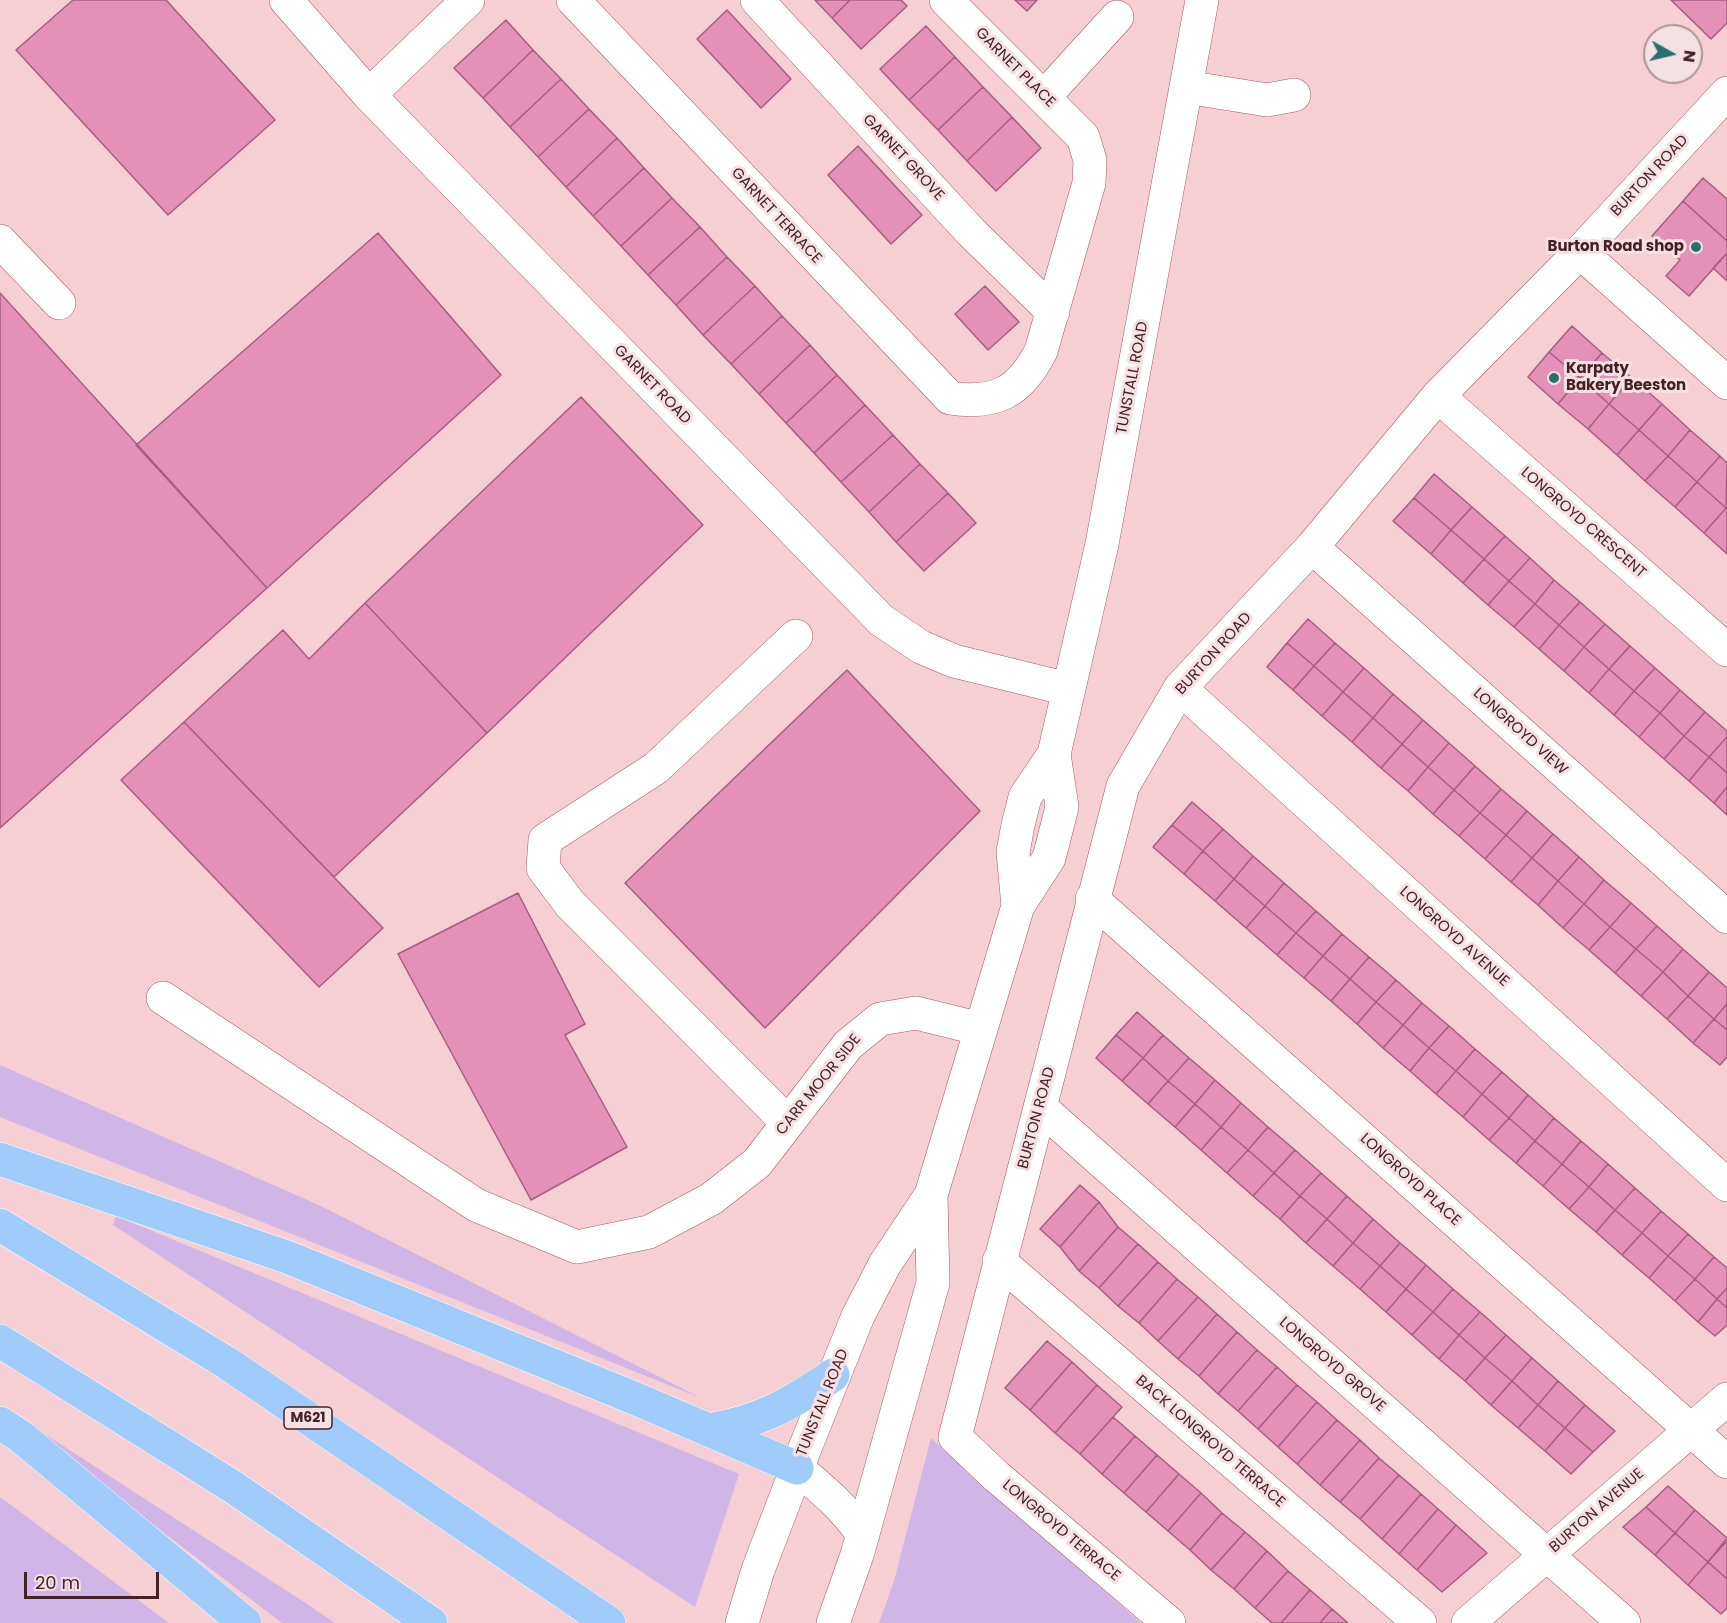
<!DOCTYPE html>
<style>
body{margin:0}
#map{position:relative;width:1727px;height:1623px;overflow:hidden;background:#f5cfd3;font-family:Poppins,sans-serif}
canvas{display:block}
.north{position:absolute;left:1643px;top:24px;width:60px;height:60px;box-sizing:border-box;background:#f5e1e3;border:2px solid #ae9497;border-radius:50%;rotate:98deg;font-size:16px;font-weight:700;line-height:24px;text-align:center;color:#442126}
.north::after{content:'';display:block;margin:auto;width:21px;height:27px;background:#26716d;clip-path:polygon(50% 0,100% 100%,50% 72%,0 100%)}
.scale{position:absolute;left:24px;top:1572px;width:135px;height:27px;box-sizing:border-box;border:3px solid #442126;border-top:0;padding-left:8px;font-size:18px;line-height:21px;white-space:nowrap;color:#442126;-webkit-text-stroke:4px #f5e1e3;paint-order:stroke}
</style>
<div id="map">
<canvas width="1727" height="1623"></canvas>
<div class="north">N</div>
<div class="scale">20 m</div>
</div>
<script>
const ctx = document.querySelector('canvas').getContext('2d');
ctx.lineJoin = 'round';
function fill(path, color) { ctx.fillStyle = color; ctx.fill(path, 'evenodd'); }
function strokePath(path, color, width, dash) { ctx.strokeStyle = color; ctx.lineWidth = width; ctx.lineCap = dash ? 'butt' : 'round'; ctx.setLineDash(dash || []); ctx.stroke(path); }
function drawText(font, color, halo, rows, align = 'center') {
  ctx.font = font + ' Poppins,sans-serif'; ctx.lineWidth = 6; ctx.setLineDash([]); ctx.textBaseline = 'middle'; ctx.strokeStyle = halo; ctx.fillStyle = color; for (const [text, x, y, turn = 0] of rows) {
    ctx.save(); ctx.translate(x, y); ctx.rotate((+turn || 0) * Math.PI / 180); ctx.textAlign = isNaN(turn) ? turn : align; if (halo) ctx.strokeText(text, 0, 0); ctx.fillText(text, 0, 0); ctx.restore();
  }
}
const green = new Path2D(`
 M0,1065L321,1206L701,1398L0,1117Z
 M116,1216L739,1474L695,1607L113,1225Z
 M0,1405L301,1600L335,1623H282L76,1466L0,1414Z
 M931,1438L1141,1623H879L894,1581Z
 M0,1498L7,1502L169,1623H0Z`);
const building = new Path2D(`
 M73,0H166L275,120L168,215L16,50Z
 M815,0H850L832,18Z
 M850,0H901L907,6L861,49L832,18Z
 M1015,0H1037L1027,11Z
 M1671,0H1727V23L1711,39Z
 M727,10L791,79L761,108L697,39Z
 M506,20L533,50L483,98L454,68Z
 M926,26L955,57L909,100L880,69Z
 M533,50L561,79L510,127L483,98Z
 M955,57L983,87L938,130L909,100Z
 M561,79L589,109L538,157L510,127Z
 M983,87L1012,117L967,161L938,130Z
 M589,109L617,138L566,187L538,157Z
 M1012,117L1041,148L996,191L967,161Z
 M617,138L644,168L593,216L566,187Z
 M858,146L922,215L891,244L828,175Z
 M644,168L672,198L621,246L593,216Z
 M1703,178L1727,199V241L1683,201Z
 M672,198L700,227L648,275L621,246Z
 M1683,201L1727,241V253L1689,296L1666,276L1680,260L1652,236Z
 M700,227L727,257L676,305L648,275Z
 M378,233L501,375L267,588L136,445Z
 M1727,253V281L1713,268Z
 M727,257L755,286L703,335L676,305Z
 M755,286L782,316L731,364L703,335Z
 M985,286L1019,322L988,350L955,314Z
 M0,293L267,588L0,828Z
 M782,316L810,345L759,394L731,364Z
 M1572,326L1602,353L1580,378L1549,352Z
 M810,345L837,375L786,423L759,394Z
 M1549,352L1580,378L1558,404L1528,377Z
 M1602,353L1632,378L1609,404L1580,378Z
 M837,375L865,405L814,453L786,423Z
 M1580,378L1609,404L1588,429L1558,404Z
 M1632,378L1662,404L1639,430L1609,404Z
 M581,397L703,525L487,733L365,603Z
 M1609,404L1639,430L1617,455L1588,429Z
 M1662,404L1690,430L1668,456L1639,430Z
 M865,405L893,435L841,482L814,453Z
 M1639,430L1668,456L1645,481L1617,455Z
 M1690,430L1720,456L1697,482L1668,456Z
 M893,435L920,464L869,512L841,482Z
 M1668,456L1697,482L1675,507L1645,481Z
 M1720,456L1727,463L1726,508L1697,482Z
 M920,464L948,493L896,542L869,512Z
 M1434,474L1472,507L1451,530L1414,498Z
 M1697,482L1726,508L1704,533L1675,507Z
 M948,493L976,523L924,571L896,542Z
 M1414,498L1451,530L1431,554L1393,521Z
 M1472,507L1505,536L1484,559L1451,530Z
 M1726,508H1727V554L1704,533Z
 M1451,530L1484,559L1463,583L1431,554Z
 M1505,536L1530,558L1509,581L1484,559Z
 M1530,558L1554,580L1535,604L1509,581Z
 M1484,559L1509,581L1488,605L1463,583Z
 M1554,580L1580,602L1559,625L1535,604Z
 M1509,581L1535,604L1514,627L1488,605Z
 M1580,602L1605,624L1584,647L1559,625Z
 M365,603L487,733L334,877L184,722L283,630L309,659Z
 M1535,604L1559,625L1539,649L1514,627Z
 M1308,619L1335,643L1314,666L1287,643Z
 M1605,624L1630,646L1609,669L1584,647Z
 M1559,625L1584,647L1564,671L1539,649Z
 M1287,643L1314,666L1293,690L1267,667Z
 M1335,643L1364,668L1343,692L1314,666Z
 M1630,646L1655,668L1634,691L1609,669Z
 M1584,647L1609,669L1589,693L1564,671Z
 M1314,666L1343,692L1322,716L1293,690Z
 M1364,668L1393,694L1373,718L1343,692Z
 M1655,668L1680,690L1660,713L1634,691Z
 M1609,669L1634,691L1614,715L1589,693Z
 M847,670L980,811L765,1028L625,883Z
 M1680,690L1705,712L1684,736L1660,713Z
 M1634,691L1660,713L1639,737L1614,715Z
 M1343,692L1373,718L1352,742L1322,716Z
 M1393,694L1423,720L1402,744L1373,718Z
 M1705,712L1727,731V737L1709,757L1684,736Z
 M1660,713L1684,736L1664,759L1639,737Z
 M1373,718L1402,744L1381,768L1352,742Z
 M1423,720L1449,743L1428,767L1402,744Z
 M184,722L383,928L319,987L121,780Z
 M1684,736L1709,757L1689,781L1664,759Z
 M1727,737V773L1709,757Z
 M1449,743L1475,766L1454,790L1428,767Z
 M1402,744L1428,767L1408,791L1381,768Z
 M1709,757L1727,773V787L1714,803L1689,781Z
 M1475,766L1501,789L1480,813L1454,790Z
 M1428,767L1454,790L1433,814L1408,791Z
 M1727,787V815L1714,803Z
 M1501,789L1527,811L1506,835L1480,813Z
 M1454,790L1480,813L1459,836L1433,814Z
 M1192,802L1223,829L1203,851L1172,825Z
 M1527,811L1553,834L1532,858L1506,835Z
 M1480,813L1506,835L1485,859L1459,836Z
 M1172,825L1203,851L1184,874L1153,847Z
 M1223,829L1253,856L1234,879L1203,851Z
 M1553,834L1579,857L1558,881L1532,858Z
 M1506,835L1532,858L1511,882L1485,859Z
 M1203,851L1234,879L1215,901L1184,874Z
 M1253,856L1284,883L1265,906L1234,879Z
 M1579,857L1604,880L1584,904L1558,881Z
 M1532,858L1558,881L1538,905L1511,882Z
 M1234,879L1265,906L1246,928L1215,901Z
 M1604,880L1631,903L1610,927L1584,904Z
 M1558,881L1584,904L1563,928L1538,905Z
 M1284,883L1316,911L1296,933L1265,906Z
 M518,893L585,1024L565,1035L627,1147L531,1200L398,954Z
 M1631,903L1657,926L1636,949L1610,927Z
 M1584,904L1610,927L1589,950L1563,928Z
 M1265,906L1296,933L1277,955L1246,928Z
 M1316,911L1342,934L1323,956L1296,933Z
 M1657,926L1683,949L1663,972L1636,949Z
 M1610,927L1636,949L1615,973L1589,950Z
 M1296,933L1323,956L1304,978L1277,955Z
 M1342,934L1369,957L1350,979L1323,956Z
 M1636,949L1663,972L1641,996L1615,973Z
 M1683,949L1709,972L1688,996L1663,972Z
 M1323,956L1350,979L1331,1001L1304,978Z
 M1369,957L1396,980L1376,1002L1350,979Z
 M1663,972L1688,996L1667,1019L1641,996Z
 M1709,972L1727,988V1004L1714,1019L1688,996Z
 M1350,979L1376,1002L1357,1024L1331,1001Z
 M1396,980L1422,1003L1403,1025L1376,1002Z
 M1688,996L1714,1019L1693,1043L1667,1019Z
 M1376,1002L1403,1025L1383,1048L1357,1024Z
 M1422,1003L1449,1026L1429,1048L1403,1025Z
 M1727,1004V1030L1714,1019Z
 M1137,1012L1163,1035L1143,1058L1116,1035Z
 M1714,1019L1727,1030V1057L1720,1065L1693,1043Z
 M1403,1025L1429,1048L1410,1071L1383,1048Z
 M1449,1026L1475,1049L1456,1071L1429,1048Z
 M1116,1035L1143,1058L1122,1081L1096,1058Z
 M1163,1035L1189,1058L1168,1081L1143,1058Z
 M1429,1048L1456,1071L1436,1094L1410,1071Z
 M1475,1049L1502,1072L1482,1094L1456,1071Z
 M1143,1058L1168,1081L1148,1104L1122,1081Z
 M1189,1058L1215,1080L1195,1104L1168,1081Z
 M1456,1071L1482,1094L1463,1117L1436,1094Z
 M1502,1072L1528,1095L1509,1118L1482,1094Z
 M1215,1080L1241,1103L1221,1127L1195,1104Z
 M1168,1081L1195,1104L1175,1127L1148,1104Z
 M1482,1094L1509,1118L1489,1140L1463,1117Z
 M1528,1095L1554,1118L1535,1141L1509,1118Z
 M1241,1103L1268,1127L1248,1150L1221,1127Z
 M1195,1104L1221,1127L1201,1150L1175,1127Z
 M1509,1118L1535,1141L1516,1163L1489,1140Z
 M1554,1118L1581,1141L1562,1164L1535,1141Z
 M1221,1127L1248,1150L1227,1173L1201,1150Z
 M1268,1127L1295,1150L1274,1173L1248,1150Z
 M1535,1141L1562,1164L1543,1186L1516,1163Z
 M1581,1141L1608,1164L1589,1187L1562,1164Z
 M1248,1150L1274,1173L1253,1196L1227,1173Z
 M1295,1150L1321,1173L1300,1196L1274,1173Z
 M1562,1164L1589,1187L1569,1209L1543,1186Z
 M1608,1164L1635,1188L1615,1210L1589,1187Z
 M1274,1173L1300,1196L1280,1219L1253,1196Z
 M1321,1173L1347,1196L1327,1219L1300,1196Z
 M1080,1185L1099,1202L1060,1247L1040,1229Z
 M1589,1187L1615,1210L1596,1232L1569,1209Z
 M1635,1188L1661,1211L1642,1233L1615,1210Z
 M1300,1196L1327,1219L1306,1243L1280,1219Z
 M1347,1196L1373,1219L1353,1243L1327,1219Z
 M1099,1202L1118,1227L1079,1271L1060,1247Z
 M1615,1210L1642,1233L1622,1255L1596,1232Z
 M1661,1211L1688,1234L1668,1256L1642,1233Z
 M1327,1219L1353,1243L1333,1266L1306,1243Z
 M1373,1219L1400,1243L1380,1266L1353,1243Z
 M1118,1227L1138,1244L1099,1288L1079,1271Z
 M1642,1233L1668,1256L1649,1278L1622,1255Z
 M1688,1234L1714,1257L1695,1279L1668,1256Z
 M1353,1243L1380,1266L1360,1289L1333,1266Z
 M1400,1243L1426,1265L1406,1289L1380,1266Z
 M1138,1244L1158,1262L1118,1306L1099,1288Z
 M1668,1256L1695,1279L1675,1301L1649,1278Z
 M1714,1257L1727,1268V1288L1717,1299L1695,1279Z
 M1158,1262L1177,1279L1139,1323L1118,1306Z
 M1426,1265L1453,1289L1433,1312L1406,1289Z
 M1380,1266L1406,1289L1386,1312L1360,1289Z
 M1177,1279L1198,1297L1158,1341L1139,1323Z
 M1695,1279L1717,1299L1698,1322L1675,1301Z
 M1727,1288V1308L1717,1299Z
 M1406,1289L1433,1312L1412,1335L1386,1312Z
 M1453,1289L1480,1312L1459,1335L1433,1312Z
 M1198,1297L1217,1314L1178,1359L1158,1341Z
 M1717,1299L1727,1308V1325L1715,1336L1698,1322Z
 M1433,1312L1459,1335L1439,1359L1412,1335Z
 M1480,1312L1506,1335L1485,1358L1459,1335Z
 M1217,1314L1237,1332L1199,1376L1178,1359Z
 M1237,1332L1257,1350L1218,1394L1199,1376Z
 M1459,1335L1485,1358L1465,1381L1439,1359Z
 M1506,1335L1532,1358L1512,1381L1485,1358Z
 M1047,1341L1072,1362L1030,1410L1005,1388Z
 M1257,1350L1277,1367L1238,1411L1218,1394Z
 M1485,1358L1512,1381L1491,1405L1465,1381Z
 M1532,1358L1558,1381L1538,1405L1512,1381Z
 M1072,1362L1097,1385L1055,1433L1030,1410Z
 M1277,1367L1297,1385L1258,1429L1238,1411Z
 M1512,1381L1538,1405L1518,1428L1491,1405Z
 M1558,1381L1585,1405L1565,1428L1538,1405Z
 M1097,1385L1122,1407L1080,1454L1055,1433Z
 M1297,1385L1317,1402L1278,1447L1258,1429Z
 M1317,1402L1337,1420L1297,1464L1278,1447Z
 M1538,1405L1565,1428L1545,1451L1518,1428Z
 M1585,1405L1615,1431L1593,1452L1565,1428Z
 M1113,1417L1135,1436L1102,1474L1080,1454Z
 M1337,1420L1360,1440L1320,1485L1297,1464Z
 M1565,1428L1593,1452L1571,1474L1545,1451Z
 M1135,1436L1157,1455L1124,1493L1102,1474Z
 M1360,1440L1379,1458L1340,1502L1320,1485Z
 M1157,1455L1179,1474L1146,1512L1124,1493Z
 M1379,1458L1399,1475L1360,1519L1340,1502Z
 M1179,1474L1201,1493L1168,1531L1146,1512Z
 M1399,1475L1421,1494L1382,1539L1360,1519Z
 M1668,1486L1695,1510L1675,1533L1646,1507Z
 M1201,1493L1222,1513L1190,1550L1168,1531Z
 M1421,1494L1438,1509L1399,1554L1382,1539Z
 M1646,1507L1675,1533L1655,1555L1623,1527Z
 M1438,1509L1456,1525L1417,1570L1399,1554Z
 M1695,1510L1727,1538L1708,1562L1675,1533Z
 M1222,1513L1245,1532L1211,1570L1190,1550Z
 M1456,1525L1487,1553L1442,1592L1417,1570Z
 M1245,1532L1267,1551L1234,1589L1211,1570Z
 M1675,1533L1708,1562L1688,1585L1655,1555Z
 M1727,1541V1579L1708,1562Z
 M1267,1551L1288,1571L1255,1608L1234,1589Z
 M1708,1562L1727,1579V1608L1721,1614L1688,1585Z
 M1288,1571L1310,1590L1281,1623H1272L1255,1608Z
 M1310,1590L1332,1609L1320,1623H1281Z
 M1332,1609L1348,1623H1320Z`);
const minor = new Path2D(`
 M286,0L369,95L881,620L921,647L954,661L1068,689
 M573,0L950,398C996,405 1020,392 1041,351L1089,183L1090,160L1083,137L946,0
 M757,0L971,232L1053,312
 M1186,87L1267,100L1294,95
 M369,95L468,0
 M1045,96L1117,17
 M0,241L59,303
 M1580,252L1727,383
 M1438,396L1727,650
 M1312,547L1727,917
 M1180,688L1727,1185
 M1092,899L1727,1462
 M1018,906L1013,852L1018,825L1025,797L1054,754L1102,544L1202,0
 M163,998L476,1205L577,1247L649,1232L711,1199L757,1163L848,1045L880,1019L916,1013L981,1029
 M1040,1107L1624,1623
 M788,1123L570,904L543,868L545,840L656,768L796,636
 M999,1261L1420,1623
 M797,1468C822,1489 844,1507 863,1535
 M742,1623L758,1570L797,1468L858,1316L885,1264L931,1195L1018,906L1049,858L1062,807L1054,754
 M833,1623L857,1555L933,1283L931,1195
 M1169,1623L996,1476L955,1437L1123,786L1180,688L1312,547L1438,396L1580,252L1727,93
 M1468,1623L1727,1399`);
const highway = new Path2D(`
 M0,1159L287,1257L634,1398L797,1468
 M0,1225L227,1363L609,1623
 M0,1341L233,1487L431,1623
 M0,1423L20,1436L245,1623
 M710,1430C763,1420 789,1405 833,1375`);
const markers = [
 [1696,247,6,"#26716d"],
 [1554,378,6,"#26716d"]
];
const shields = [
 [308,1418,48]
];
const shieldNames = [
 ["M621",308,1418]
];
const streetNames = [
 ["GARNET PLACE",1015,68,45],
 ["GARNET GROVE",903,158,47],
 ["BURTON ROAD",1650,176,-47],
 ["GARNET TERRACE",776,216,47],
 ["TUNSTALL ROAD",1133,378,-79],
 ["GARNET ROAD",652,385,46],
 ["LONGROYD CRESCENT",1583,523,41],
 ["BURTON ROAD",1214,654,-48],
 ["LONGROYD VIEW",1520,732,42],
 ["LONGROYD AVENUE",1454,937,42],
 ["CARR MOOR SIDE",819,1085,-51],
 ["BURTON ROAD",1037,1118,-75],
 ["LONGROYD PLACE",1410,1180,42],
 ["LONGROYD GROVE",1332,1365,41],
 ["TUNSTALL ROAD",823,1403,-68],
 ["BACK LONGROYD TERRACE",1210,1442,41],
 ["BURTON AVENUE",1597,1511,-41],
 ["LONGROYD TERRACE",1061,1531,40]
];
const poiNames = [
 ["Burton Road shop",1684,247],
 ["Karpaty",1566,369,"left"],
 ["Bakery Beeston",1566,386,"left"]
];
fill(green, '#d2b5e7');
fill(building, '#e391b7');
strokePath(building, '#a85c81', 1.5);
strokePath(minor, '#aa5865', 34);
strokePath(highway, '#fff', 34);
strokePath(minor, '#fff', 33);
strokePath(highway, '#a0ccfc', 33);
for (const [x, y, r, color] of markers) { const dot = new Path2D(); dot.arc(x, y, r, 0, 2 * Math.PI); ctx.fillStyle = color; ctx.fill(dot); strokePath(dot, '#f5e1e3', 2); }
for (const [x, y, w] of shields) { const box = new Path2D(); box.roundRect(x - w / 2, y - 11, w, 22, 4.5); ctx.fillStyle = '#f5e1e3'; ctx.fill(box); strokePath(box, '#442126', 1.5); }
drawText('bold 14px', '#442126', null, shieldNames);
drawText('15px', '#442126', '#f5e1e3', streetNames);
drawText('bold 15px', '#442126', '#f5e1e3', poiNames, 'right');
</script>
